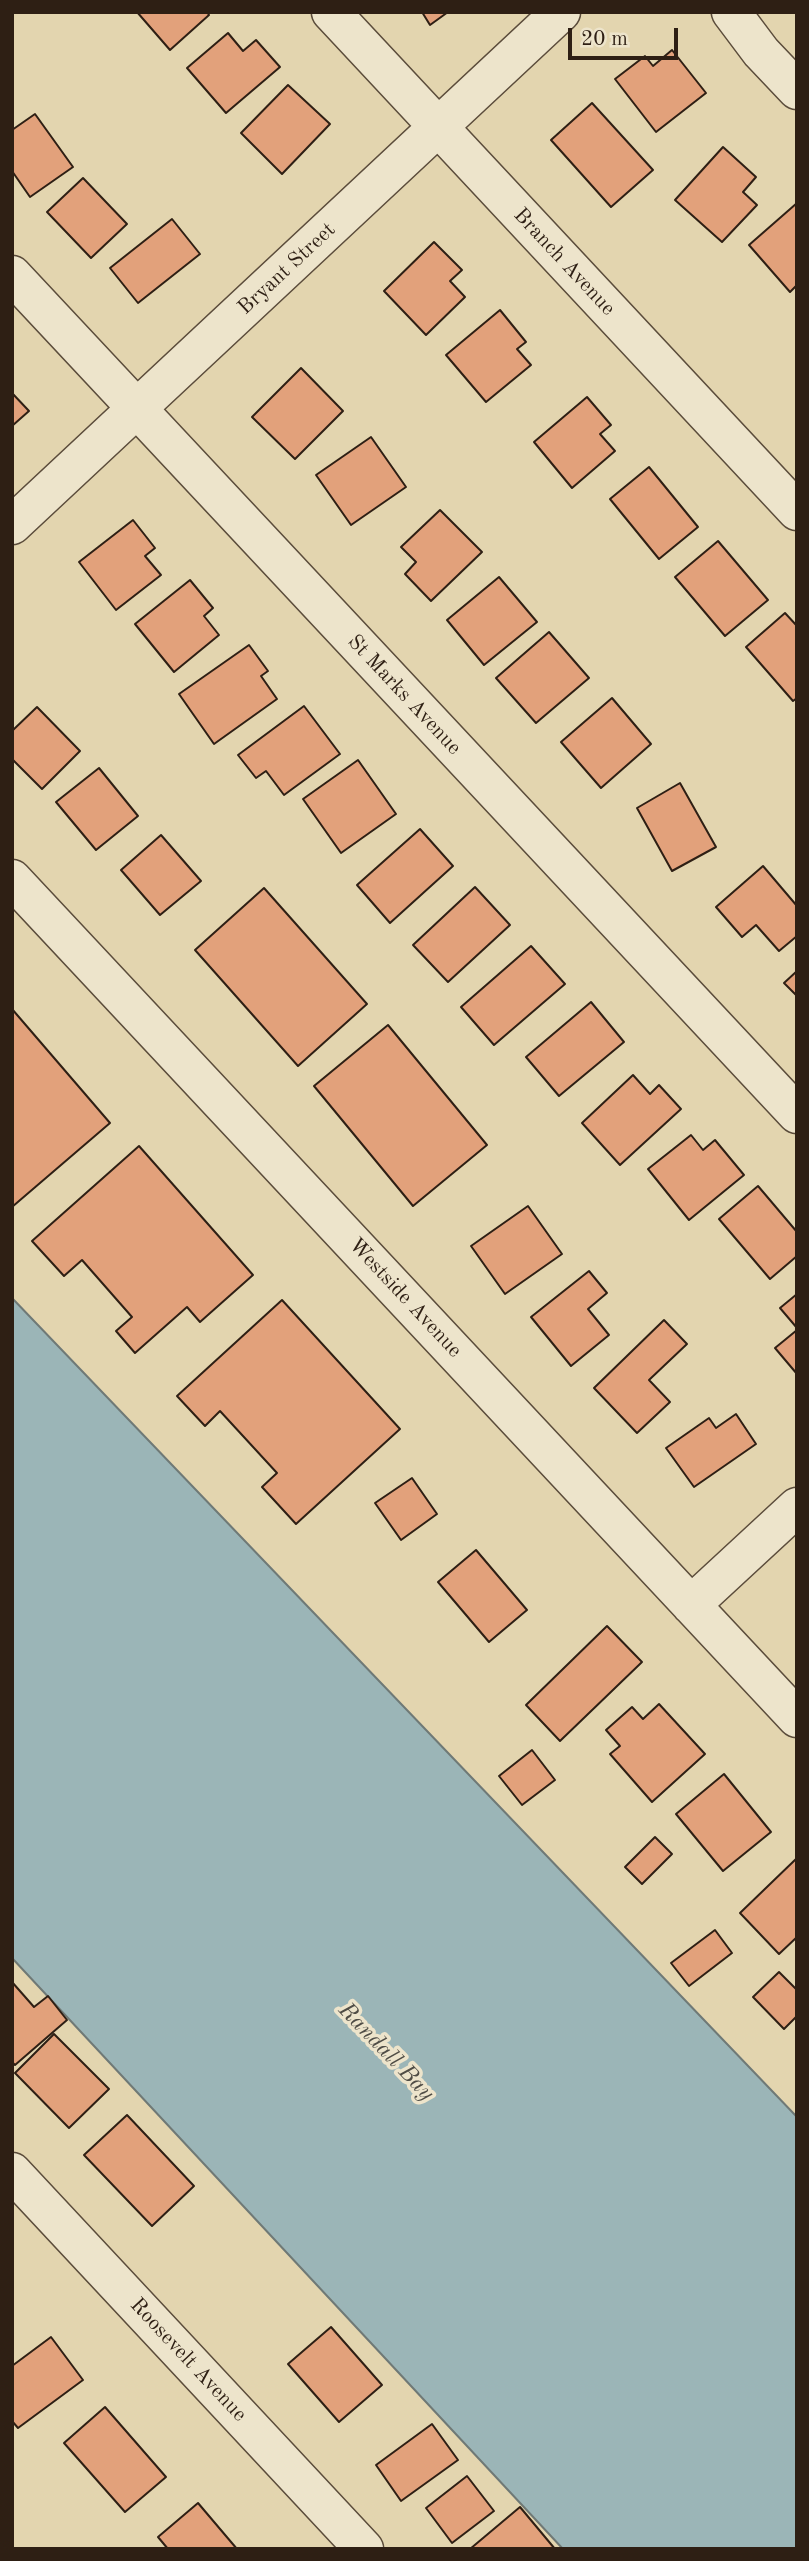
<!DOCTYPE html>
<style>
body{margin:0}
#map{position:relative;width:809px;height:2561px;overflow:hidden;background:#e3d5af;font-family:"Old Standard TT",serif}
canvas{display:block}
.frame{position:absolute;inset:0;border:14px solid #2e1f14;pointer-events:none}
.scale{position:absolute;left:568px;top:28px;width:110px;height:32px;box-sizing:border-box;border:4px solid #2e1f14;border-top:0;padding-left:9px;font-size:21px;line-height:24px;white-space:nowrap;color:#2e1f14;-webkit-text-stroke:5px #ede4cb;paint-order:stroke}
</style>
<div id="map">
<canvas width="809" height="2561"></canvas>
<div class="frame"></div>
<div class="scale">20 m</div>
</div>
<script>
const ctx = document.querySelector('canvas').getContext('2d');
ctx.lineJoin = 'round';
function fill(path, color) { ctx.fillStyle = color; ctx.fill(path, 'evenodd'); }
function strokePath(path, color, width, dash) { ctx.strokeStyle = color; ctx.lineWidth = width; ctx.lineCap = dash ? 'butt' : 'round'; ctx.setLineDash(dash || []); ctx.stroke(path); }
function drawText(font, color, halo, rows, align = 'center') {
  ctx.font = font + ' "Old Standard TT",serif'; ctx.lineWidth = 7; ctx.setLineDash([]); ctx.textBaseline = 'middle'; ctx.strokeStyle = halo; ctx.fillStyle = color; for (const [text, x, y, turn = 0] of rows) {
    ctx.save(); ctx.translate(x, y); ctx.rotate((+turn || 0) * Math.PI / 180); ctx.textAlign = isNaN(turn) ? turn : align; if (halo) ctx.strokeText(text, 0, 0); ctx.fillText(text, 0, 0); ctx.restore();
  }
}
const water = new Path2D(`
 M12,1298L797,2117V2549H563L12,1958Z`);
const building = new Path2D(`
 M137,12H207L209,15L170,50Z
 M422,12H448L430,25Z
 M228,33L243,51L256,40L280,67L226,113L187,68Z
 M672,50L706,93L656,132L615,79L645,56L653,66Z
 M288,85L330,124L282,174L241,133Z
 M592,103L653,170L611,207L551,140Z
 M35,114L73,167L30,197L12,171V130Z
 M723,147L756,177L743,192L757,205L722,242L675,200Z
 M83,178L127,224L91,258L47,212Z
 M797,203V285L790,292L749,245Z
 M172,219L200,254L138,303L110,268Z
 M434,242L462,270L450,281L465,297L426,335L384,291Z
 M500,310L526,342L517,349L531,365L486,402L446,355Z
 M301,368L343,411L295,459L252,417Z
 M12,393L29,411L12,426Z
 M587,397L611,425L600,434L615,451L572,488L534,442Z
 M371,437L406,487L351,525L316,475Z
 M649,467L698,527L659,559L610,499Z
 M440,510L482,552L431,601L405,574L416,562L401,547Z
 M133,520L155,548L145,556L161,575L116,610L79,562Z
 M718,541L768,600L725,636L675,577Z
 M499,577L537,622L484,665L447,620Z
 M190,580L213,608L204,616L219,635L174,672L135,624Z
 M785,613L797,626V698L793,701L746,647Z
 M549,632L589,678L536,723L496,678Z
 M249,645L268,671L261,676L277,699L214,744L179,694Z
 M612,698L651,744L601,788L561,742Z
 M304,706L340,754L284,795L266,771L256,778L238,755Z
 M37,707L80,751L42,789L12,759V731Z
 M358,760L396,814L341,853L303,799Z
 M99,768L138,816L96,850L56,802Z
 M680,783L716,847L672,871L637,808Z
 M420,829L453,866L390,923L357,885Z
 M161,835L201,881L160,915L121,870Z
 M763,866L797,906V936L779,951L756,925L742,937L716,907Z
 M475,887L510,925L448,982L413,945Z
 M264,888L367,1004L298,1066L195,950Z
 M531,946L565,984L494,1045L461,1007Z
 M797,971V996L784,983Z
 M591,1002L624,1042L559,1096L526,1057Z
 M12,1009L110,1123L12,1207Z
 M388,1025L487,1145L413,1206L314,1086Z
 M633,1075L650,1094L659,1085L681,1109L620,1165L582,1123Z
 M691,1135L703,1150L715,1140L744,1175L689,1220L648,1169Z
 M139,1146L253,1275L200,1322L187,1307L135,1353L116,1331L132,1317L82,1260L64,1276L32,1241Z
 M758,1186L797,1232V1256L770,1279L719,1219Z
 M528,1206L562,1254L505,1294L471,1246Z
 M589,1271L607,1293L588,1309L609,1335L571,1366L531,1317Z
 M797,1294V1328L780,1308Z
 M282,1300L400,1429L296,1524L262,1487L277,1473L220,1411L205,1426L177,1396Z
 M664,1320L687,1344L649,1380L670,1402L637,1433L594,1388Z
 M797,1330V1374L775,1348Z
 M736,1414L756,1444L694,1487L666,1448L709,1418L716,1428Z
 M412,1478L437,1514L401,1540L375,1503Z
 M476,1550L527,1610L489,1642L438,1582Z
 M607,1626L642,1662L560,1741L526,1705Z
 M659,1704L705,1754L652,1802L610,1754L620,1746L606,1730L632,1707L643,1719Z
 M532,1750L555,1780L522,1805L499,1776Z
 M724,1774L771,1832L723,1871L676,1814Z
 M655,1837L672,1854L642,1884L625,1867Z
 M797,1858V1937L779,1954L740,1913Z
 M715,1930L732,1953L689,1986L671,1963Z
 M779,1972L797,1990V2016L784,2029L753,1997Z
 M12,1982L34,2007L48,1996L67,2020L15,2065L12,2062Z
 M54,2034L109,2089L69,2128L15,2073Z
 M127,2115L194,2186L152,2226L84,2155Z
 M331,2327L382,2385L339,2422L288,2364Z
 M51,2337L83,2380L18,2428L12,2421V2366Z
 M105,2407L166,2477L125,2512L64,2443Z
 M432,2424L458,2460L401,2501L376,2465Z
 M467,2476L494,2511L452,2543L426,2508Z
 M198,2503L237,2549H168L158,2537Z
 M520,2507L555,2549H470Z`);
const street = new Path2D(`
 M331,12L797,511
 M731,12L761,52L797,90
 M12,275L797,1114
 M12,525L561,12
 M12,879L797,1718
 M691,1605L797,1507
 M12,2172L364,2549`);
const streetNames = [
 ["Branch Avenue",564,262,47],
 ["Bryant Street",287,269,-43],
 ["St Marks Avenue",404,695,47],
 ["Westside Avenue",405,1298,47],
 ["Roosevelt Avenue",188,2360,47]
];
const waterNames = [
 ["Randall Bay",386,2052,46]
];
fill(water, '#9bb5b7');
strokePath(water, '#6f7976', 2);
fill(building, '#e2a17b');
strokePath(building, '#2e1f14', 2);
strokePath(street, '#5b4c3b', 41);
strokePath(street, '#ede4cb', 38);
drawText('21px', '#2e1f14', '#ede4cb', streetNames);
drawText('italic 23px', '#4f4c45', '#ede4cb', waterNames);
</script>
